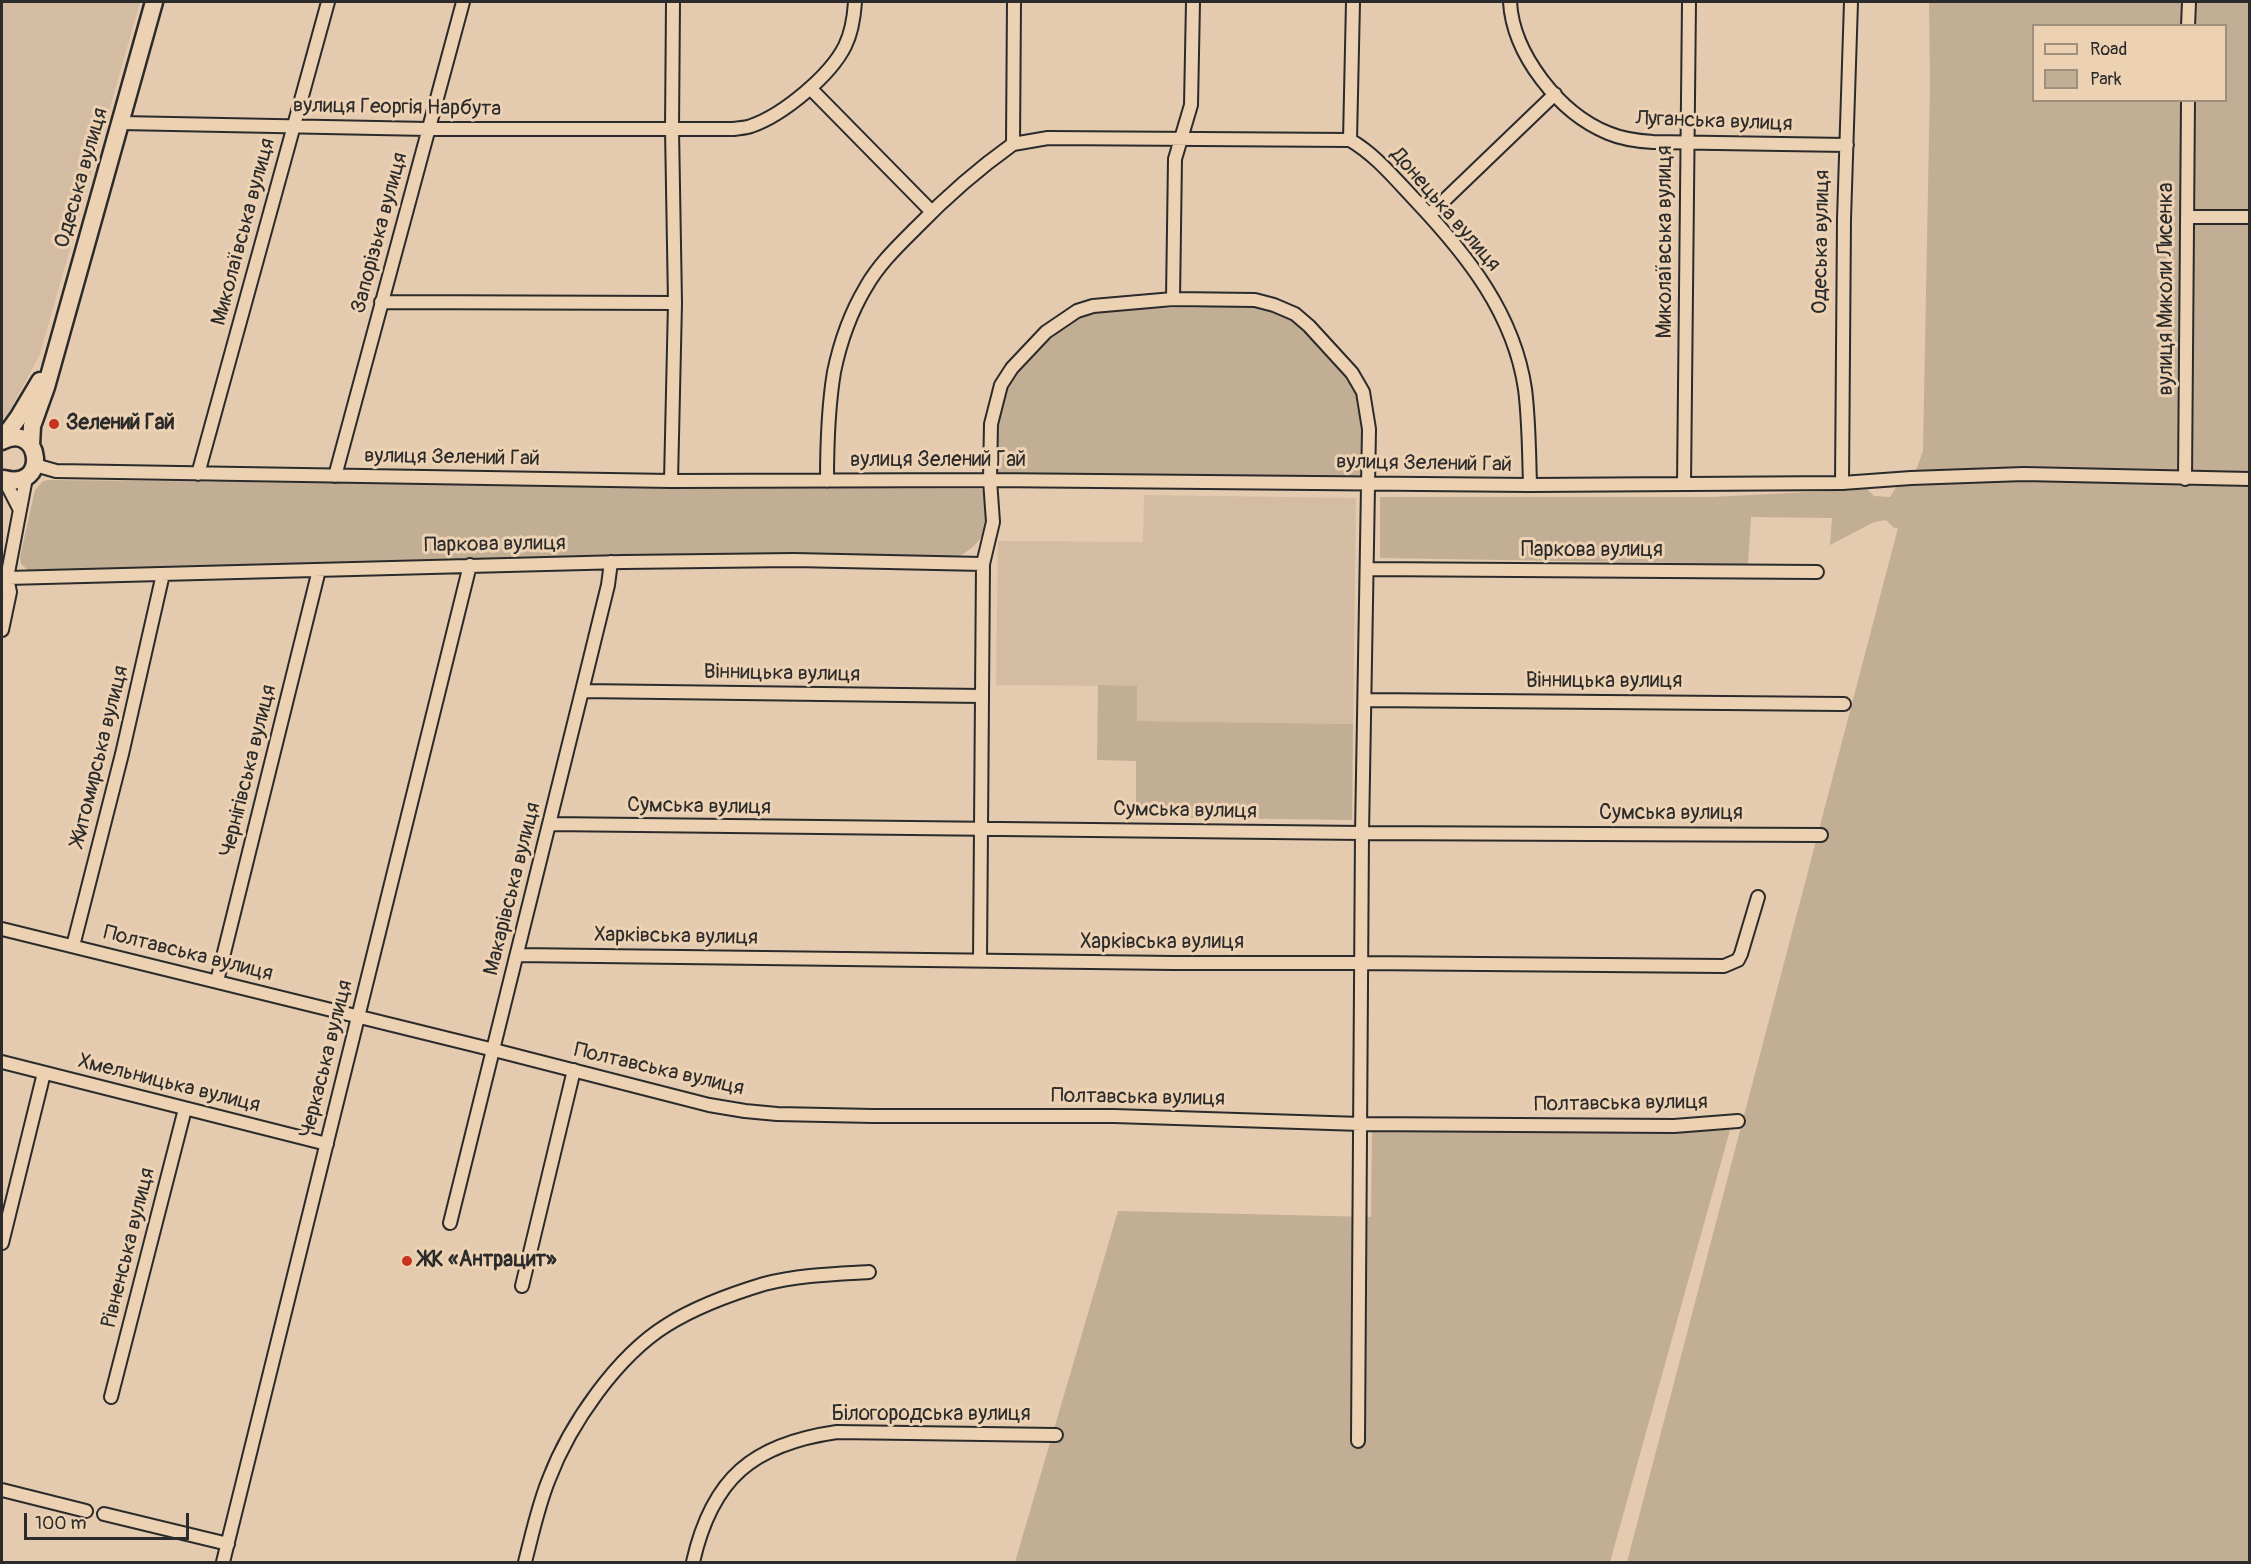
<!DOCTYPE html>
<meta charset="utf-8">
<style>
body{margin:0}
#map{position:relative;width:2251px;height:1564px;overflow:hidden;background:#e4caae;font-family:Pangolin,sans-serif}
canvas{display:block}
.frame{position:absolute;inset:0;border:3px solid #2b2b2b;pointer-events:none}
.legend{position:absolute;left:2032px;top:24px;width:195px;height:78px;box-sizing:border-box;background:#ecd1b3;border:2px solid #9f8f7d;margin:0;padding:8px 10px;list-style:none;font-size:18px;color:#2b2b2b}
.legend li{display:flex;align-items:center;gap:12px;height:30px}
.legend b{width:30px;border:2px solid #9f8f7d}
.scale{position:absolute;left:24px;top:1513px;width:165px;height:27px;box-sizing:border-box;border:3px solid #2b2b2b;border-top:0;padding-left:8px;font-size:18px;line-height:21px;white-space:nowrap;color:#2b2b2b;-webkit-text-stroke:4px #ecd1b3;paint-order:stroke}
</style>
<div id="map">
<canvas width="2251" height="1564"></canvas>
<div class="frame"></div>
<ul class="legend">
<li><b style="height:8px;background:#ecd1b3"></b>Road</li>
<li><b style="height:16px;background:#c2ad95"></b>Park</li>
</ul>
<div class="scale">100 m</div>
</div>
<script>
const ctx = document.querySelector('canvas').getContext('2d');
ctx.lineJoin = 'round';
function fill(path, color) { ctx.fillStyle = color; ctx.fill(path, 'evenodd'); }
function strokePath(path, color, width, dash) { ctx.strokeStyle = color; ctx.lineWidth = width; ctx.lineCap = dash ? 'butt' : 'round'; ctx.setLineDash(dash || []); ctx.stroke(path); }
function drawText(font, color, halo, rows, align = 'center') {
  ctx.font = font + ' Pangolin,sans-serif'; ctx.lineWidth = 6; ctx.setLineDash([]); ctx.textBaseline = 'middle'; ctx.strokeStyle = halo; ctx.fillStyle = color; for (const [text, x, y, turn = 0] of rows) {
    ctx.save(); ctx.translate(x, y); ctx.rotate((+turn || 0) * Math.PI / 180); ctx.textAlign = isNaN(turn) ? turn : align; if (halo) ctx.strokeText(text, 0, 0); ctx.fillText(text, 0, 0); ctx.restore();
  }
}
const built = new Path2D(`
 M2,2H140L40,354L2,425Z
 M1144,495L1356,498L1353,724L1137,721V686L996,685L998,541L1143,542Z`);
const green = new Path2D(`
 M1929,2H2249V1562H1627L1898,528H1894L1886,520L1874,522L1830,545L1832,518L1751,517L1748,564L1380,558V497H1712L1867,489L1874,496L1890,497L1898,484H1911L1923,451L1930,83ZM2034,26H2226V100H2034Z
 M1252,306L1274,311L1299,324L1349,378L1361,403L1369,482L990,480L991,424L1004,388L1027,361L1058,332L1077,316L1095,310Z
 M48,480L980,489L986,492C987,527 989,540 956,558L581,557L29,571L21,564L20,557L35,490L43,481Z
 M1098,685L1137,686V721L1353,724L1352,820L1136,817V761L1097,760Z
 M1372,1129L1730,1130L1610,1562H1015L1118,1211L1371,1217Z`);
const minor = new Path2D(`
 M1353,2L1350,140C1376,155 1396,180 1417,202C1467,255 1514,314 1525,389C1529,420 1529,453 1530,485
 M1510,2C1513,54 1559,113 1608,133C1622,139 1637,141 1653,142L1847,145
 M2188,26L2189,2
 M810,88L932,212
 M121,123L428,129H733C739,128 746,128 751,126C783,115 830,76 845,46C852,32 854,17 855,2
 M1013,144L1048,138L1350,140
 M1429,215L1555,94
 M2187,217H2250
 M1173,299L1175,159L1191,105L1193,2
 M381,302L675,303
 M35,465L56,471L671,481L990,480L1530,485L1842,483L1911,478L2024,474L2250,479
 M198,474L328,2
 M335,476L463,2
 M4,479L20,510
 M2185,479L2188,100
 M671,481L675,303L672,129L673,2
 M827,481C827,444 828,408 834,372C840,343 851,312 866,287C879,264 898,246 916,228C946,197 978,169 1013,144L1014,2
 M1842,483L1844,219L1851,2
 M1684,484L1689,2
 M1367,569L1817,572
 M7,578L623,562L794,560L983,564
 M2,589L7,578L26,478
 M2,630L10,592L7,578
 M582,691L982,696
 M1365,700L1844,704
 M549,824L1362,833L1821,835
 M2,929L494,1050L709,1105L745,1111L777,1114L873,1116H1114L1361,1124L1674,1126L1738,1121
 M73,946L122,754L163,574
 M517,955L1173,963H1362L1724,966L1738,960L1741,954L1758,897
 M980,960L983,564L993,522L990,480L991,424L1001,385L1012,368L1046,332L1077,311L1093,306L1173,299L1255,300L1274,305L1295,314L1309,326L1352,373L1363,392L1369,429L1362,833L1358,1441
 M217,981L319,570
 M2,1062L327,1144
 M450,1223L582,691L608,585L611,562
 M2,1243L44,1073
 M522,1286L574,1070
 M111,1397L185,1109
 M2,1490L86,1511
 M104,1514L228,1544
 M223,1562L470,565
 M525,1562C532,1535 538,1506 549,1479C570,1424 617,1356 667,1325C697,1306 731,1294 764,1284C798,1275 834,1274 869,1272
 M693,1562C712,1478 753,1444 837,1432L1056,1435`);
const secondary = new Path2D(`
 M2,440L18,418L40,381
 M2,441C41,421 50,491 4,479
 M31,445L32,426L46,387L154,2`);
const markers = [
 [54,424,6,"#c8321e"],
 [407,1261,6,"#c8321e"]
];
const streetNames = [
 ["вулиця Георгія Нарбута",397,108,1],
 ["Луганська вулиця",1714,122,2],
 ["Одеська вулиця",82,178,-74],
 ["Донецька вулиця",1445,210,49],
 ["Миколаївська вулиця",244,232,-75],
 ["Запорізька вулиця",380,233,-75],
 ["Миколаївська вулиця",1666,242,-90],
 ["Одеська вулиця",1822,242,-89],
 ["вулиця Миколи Лисенка",2167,289,-90],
 ["вулиця Зелений Гай",452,458,1],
 ["вулиця Зелений Гай",938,461],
 ["вулиця Зелений Гай",1424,464,1],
 ["Паркова вулиця",495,545,-1],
 ["Паркова вулиця",1592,551],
 ["Вінницька вулиця",782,674,1],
 ["Вінницька вулиця",1604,682],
 ["Житомирська вулиця",100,756,-76],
 ["Чернігівська вулиця",249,771,-76],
 ["Сумська вулиця",699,807,1],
 ["Сумська вулиця",1185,811,1],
 ["Сумська вулиця",1671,814],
 ["Макарівська вулиця",513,889,-76],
 ["Харківська вулиця",676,937,1],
 ["Харківська вулиця",1162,943],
 ["Полтавська вулиця",188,954,14],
 ["Черкаська вулиця",327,1059,-76],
 ["Полтавська вулиця",659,1070,13],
 ["Хмельницька вулиця",169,1084,14],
 ["Полтавська вулиця",1138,1098,1],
 ["Полтавська вулиця",1621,1104,-1],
 ["Рівненська вулиця",129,1248,-76],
 ["Білогородська вулиця",931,1415]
];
const poiNames = [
 ["Зелений Гай",66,424],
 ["ЖК «Антрацит»",419,1261]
];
fill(built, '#d4bca2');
fill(green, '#c2ad95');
strokePath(minor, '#2b2b2b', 16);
strokePath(secondary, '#2b2b2b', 21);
strokePath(minor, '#ecd1b3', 12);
strokePath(secondary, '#ecd1b3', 16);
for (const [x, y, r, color] of markers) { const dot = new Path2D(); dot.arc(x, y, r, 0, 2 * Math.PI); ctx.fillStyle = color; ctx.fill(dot); strokePath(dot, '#ecd1b3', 2); }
drawText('21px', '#2b2b2b', '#ecd1b3', streetNames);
drawText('bold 21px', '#2b2b2b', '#ecd1b3', poiNames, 'left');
</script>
